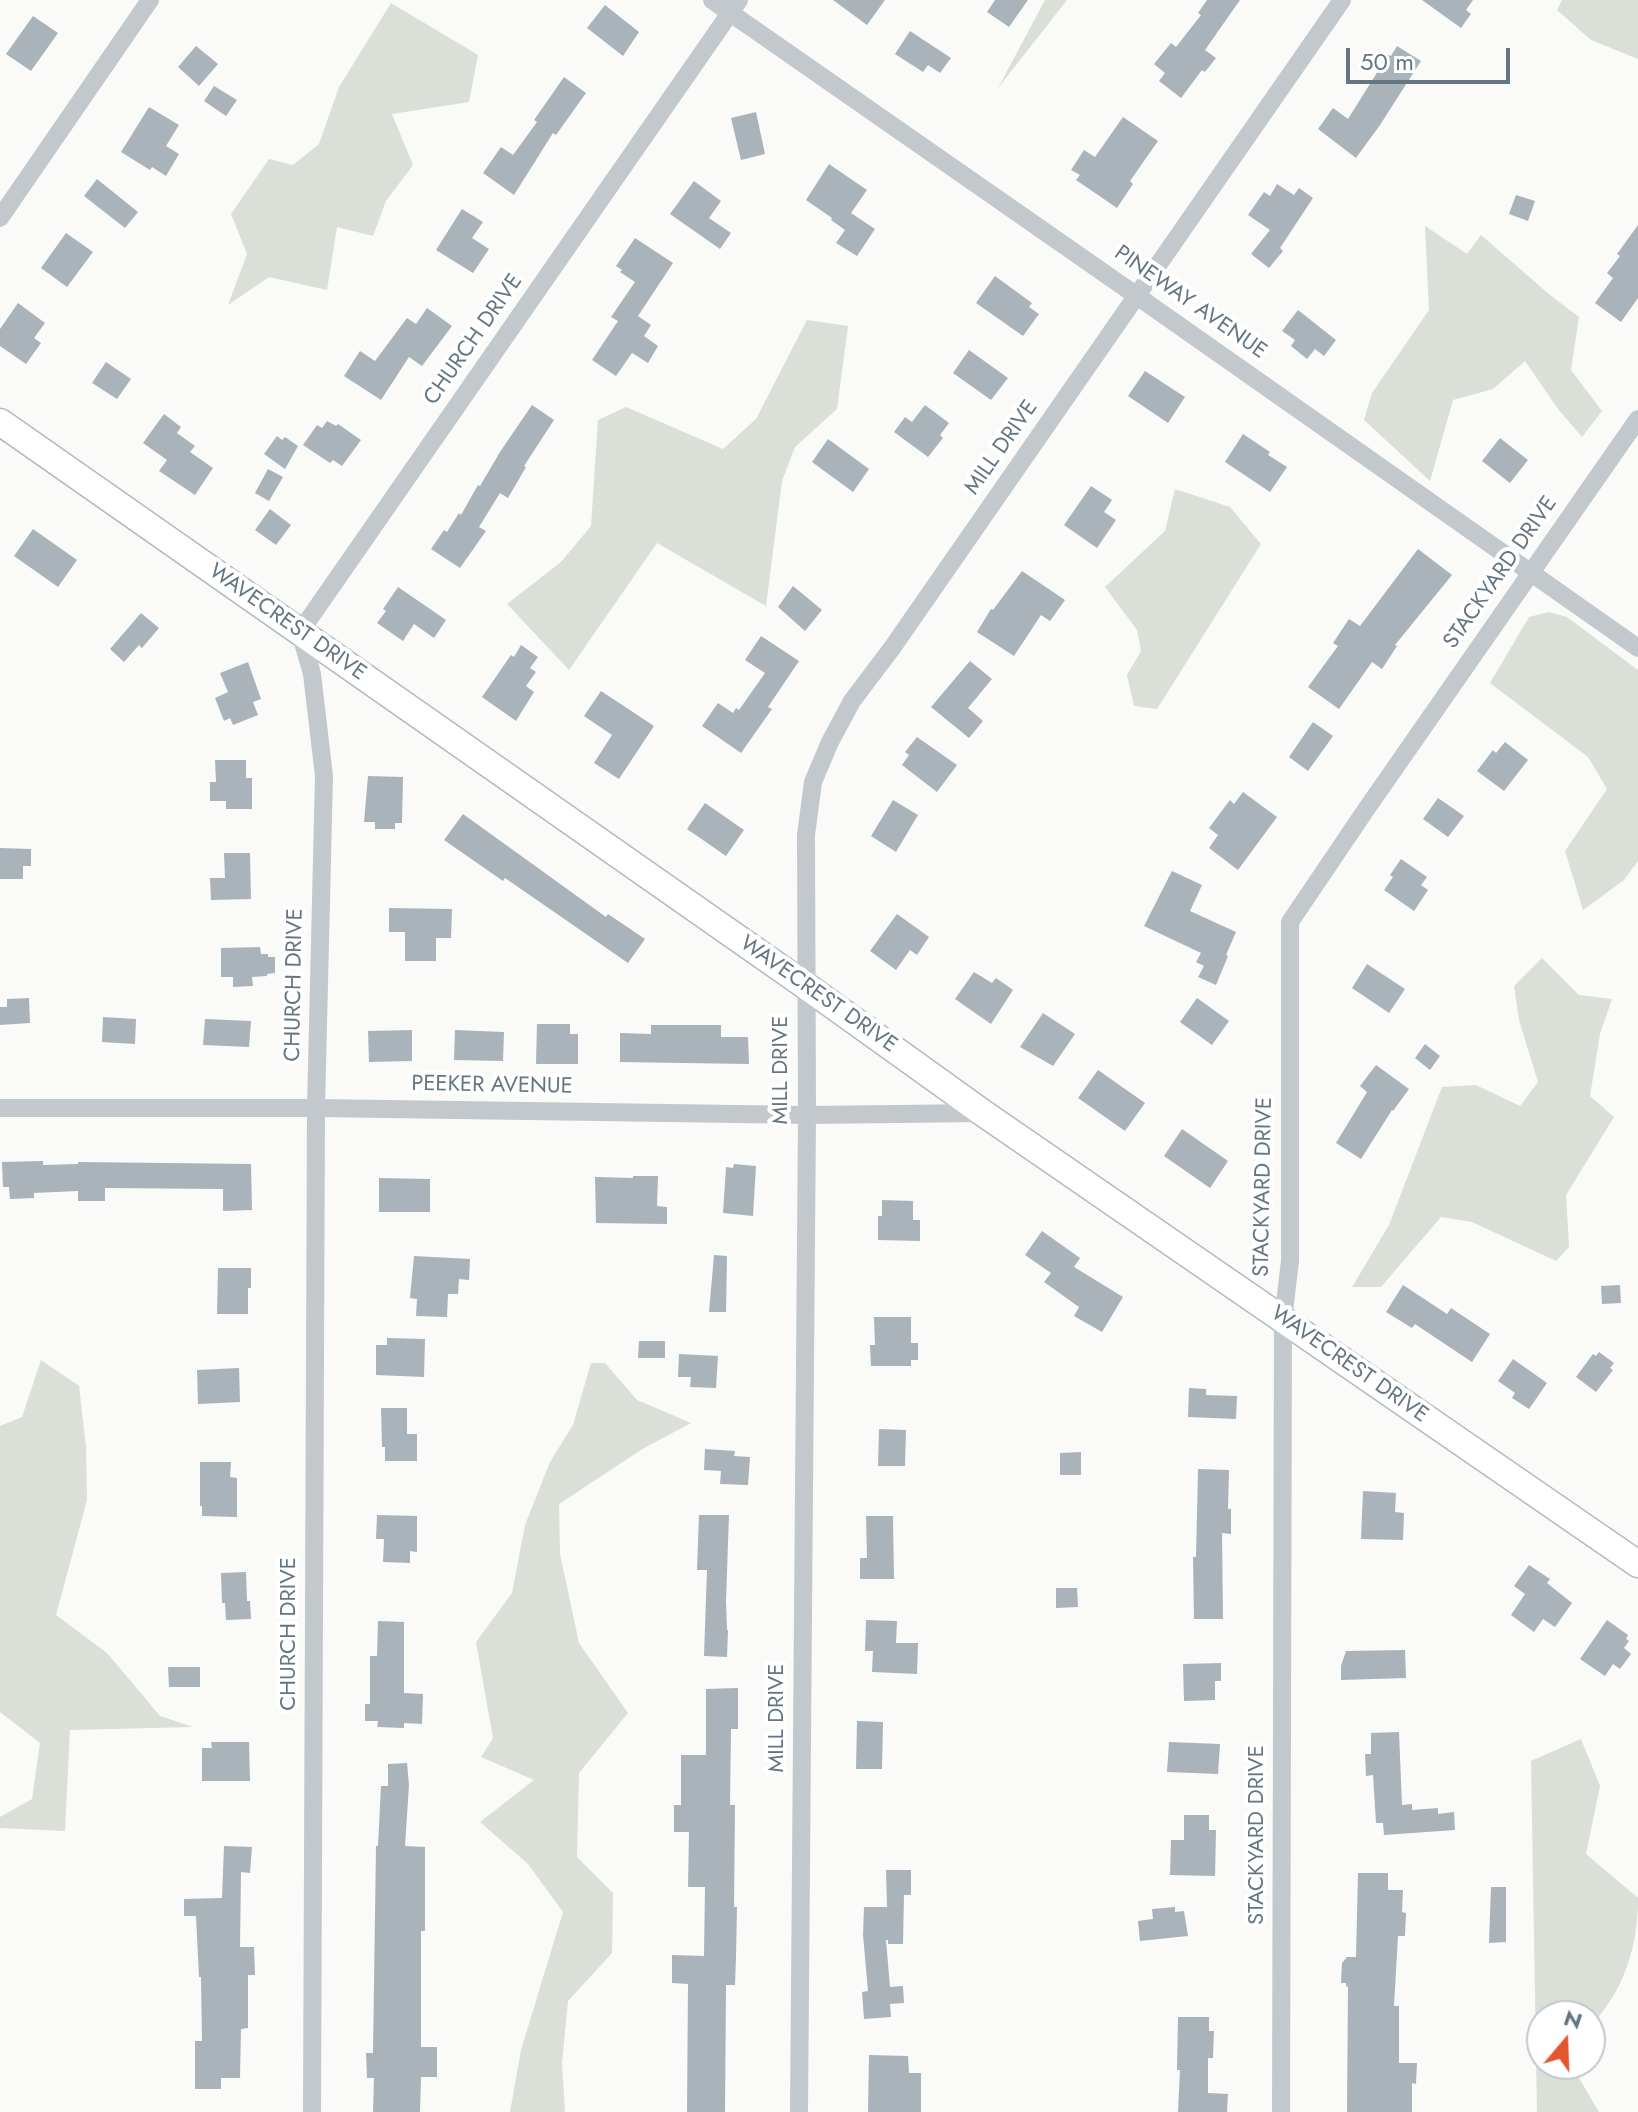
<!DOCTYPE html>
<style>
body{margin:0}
#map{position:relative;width:1638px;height:2112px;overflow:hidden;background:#fafaf8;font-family:Jost,sans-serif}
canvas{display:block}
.north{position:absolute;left:1526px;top:2000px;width:80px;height:80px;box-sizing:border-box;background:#fff;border:2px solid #c1c8cd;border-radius:50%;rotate:19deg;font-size:22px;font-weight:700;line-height:32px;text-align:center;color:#657683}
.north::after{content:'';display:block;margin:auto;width:28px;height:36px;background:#e4572e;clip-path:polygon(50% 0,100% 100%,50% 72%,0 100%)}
.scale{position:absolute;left:1346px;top:48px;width:164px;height:36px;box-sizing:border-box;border:4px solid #657683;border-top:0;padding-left:10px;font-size:24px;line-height:28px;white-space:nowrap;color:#657683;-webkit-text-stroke:6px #fff;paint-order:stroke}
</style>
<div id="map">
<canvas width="1638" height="2112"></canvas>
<div class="north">N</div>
<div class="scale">50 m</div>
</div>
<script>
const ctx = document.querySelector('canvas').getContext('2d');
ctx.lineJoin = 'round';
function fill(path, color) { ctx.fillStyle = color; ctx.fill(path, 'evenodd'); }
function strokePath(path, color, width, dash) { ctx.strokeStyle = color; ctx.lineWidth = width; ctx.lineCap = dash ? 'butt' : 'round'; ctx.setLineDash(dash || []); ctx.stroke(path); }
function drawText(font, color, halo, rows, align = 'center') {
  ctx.font = font + ' Jost,sans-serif'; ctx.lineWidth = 8; ctx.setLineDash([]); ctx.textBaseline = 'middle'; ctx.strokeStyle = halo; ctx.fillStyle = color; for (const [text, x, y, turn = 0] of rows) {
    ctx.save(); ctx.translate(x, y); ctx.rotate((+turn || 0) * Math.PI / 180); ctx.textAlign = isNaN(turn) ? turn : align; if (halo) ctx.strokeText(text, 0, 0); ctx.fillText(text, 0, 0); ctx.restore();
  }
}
const green = new Path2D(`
 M1045,0H1067L998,88Z
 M1562,0H1638V59L1591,40L1557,10Z
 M391,3L478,55L469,102L392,114L413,165L386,201L373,236L337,227L327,290L269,277L228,305L247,254L231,214L269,159L293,165L319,144L339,87Z
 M1425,226L1467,254L1481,235L1550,295L1579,317L1571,370L1602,411L1582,437L1558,409L1525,361L1493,389L1453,400L1430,481L1364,420L1372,393L1429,310Z
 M807,320L848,326L837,409L795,447L782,481L766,606L657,543L569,670L507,604L561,562L591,526L598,420L626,407L723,449L756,419Z
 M1175,489L1230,507L1261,544L1157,709L1134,706L1127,675L1141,651L1137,630L1105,587L1165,531Z
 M1549,612L1567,617L1638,670V861L1624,880L1583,910L1565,851L1607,789L1588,757L1490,683L1529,617Z
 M1542,958L1579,995L1612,999L1600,1034L1590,1096L1614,1117L1566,1195L1569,1247L1556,1261L1472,1222L1441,1217L1381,1287H1352L1389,1225L1442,1087L1476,1085L1520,1106L1538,1082L1519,1020L1514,986Z
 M41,1360L79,1386L86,1447L87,1500L56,1615L107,1653L160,1716L193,1727L70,1730L65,1831L0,1828V1817L32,1799L40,1743L0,1712V1426L22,1417Z
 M591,1363H605L637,1400L691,1423L644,1448L559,1504L560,1554L579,1643L628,1713L579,1773L577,1857L613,1893L612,1953L568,2001L562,2063L565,2112H510L521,2050L563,1912L528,1864L480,1822L534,1780L481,1757L493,1738L476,1642L512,1593L525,1525L550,1462L573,1425Z
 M1581,1739L1600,1786L1586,1854L1638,1898C1638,1929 1632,1963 1616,1991C1609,2004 1599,2016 1590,2028V2016H1542V2064H1581L1579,2078L1599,2112H1537L1531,1761Z`);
const building = new Path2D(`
 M833,0H885L867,25Z
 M995,0H1028L1009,27L987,12Z
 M1207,0H1240L1205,50L1216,58L1205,72L1202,70L1181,98L1159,81L1165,73L1154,64L1171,43L1176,47L1201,15L1198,13Z
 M1422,0H1473L1466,10L1471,14L1461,28Z
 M605,5L639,32L623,56L587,28Z
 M33,16L58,33L31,71L6,54Z
 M910,31L951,58L940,73L928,65L923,72L895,54Z
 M196,46L218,64L199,86L178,67Z
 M1397,46L1421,61L1380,125L1356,158L1318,129L1333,108L1348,119L1388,55L1391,56Z
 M564,77L586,93L556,135L553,133L514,195L483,173L501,147L513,155L537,122L534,120Z
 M214,86L237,100L226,116L204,101Z
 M149,107L179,125L166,146L179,154L166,176L152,167L150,170L121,152Z
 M756,112L765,154L741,160L731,118Z
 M1123,117L1158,141L1130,181L1133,184L1117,208L1076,180L1080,175L1071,170L1084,150L1095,157Z
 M829,164L867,190L851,213L875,229L857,256L836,243L845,230L831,220L832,218L806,200Z
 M97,179L138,212L125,228L84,196Z
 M694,181L721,201L709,218L731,233L720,249L670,214Z
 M1277,184L1294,195L1299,188L1313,198L1280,248L1283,251L1269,268L1251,254L1270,230L1248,215L1264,192L1270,196Z
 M1516,195L1535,201L1528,221L1509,214Z
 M462,209L483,222L472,238L489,249L473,273L436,250Z
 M1638,225V298L1621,322L1595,303L1613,278L1607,273L1620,256L1617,254Z
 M66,233L93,252L67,287L41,268Z
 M635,238L673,263L638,316L651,325L644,336L658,346L648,363L632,353L616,376L592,360L618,321L611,317L635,282L620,272L622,270L616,266Z
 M995,276L1032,303L1029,307L1039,314L1023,336L976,303Z
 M18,303L45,323L34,338L41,343L26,364L0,346V329Z
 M427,308L452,326L422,366L409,357L381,400L344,376L360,351L375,361L407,318L416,324Z
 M1298,310L1336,340L1324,356L1315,349L1307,359L1291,346L1295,340L1282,331Z
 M969,350L1008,378L991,400L953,373Z
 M106,362L131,379L117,399L92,383Z
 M1145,371L1185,397L1168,423L1128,396Z
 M532,405L554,420L524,466L526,467L508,498L500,493L479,527L486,531L460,568L431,549L444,530L447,532L459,513L461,515L478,485L480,486L500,452Z
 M925,405L949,423L940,435L943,438L928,457L894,432L905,417L912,422Z
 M164,414L181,427L177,433L195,446L190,452L213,468L195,495L159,471L167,460L143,443Z
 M327,421L336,426L338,424L361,440L342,466L333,460L330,463L303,445L317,425L322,428Z
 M1243,434L1270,452L1268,455L1287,467L1270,492L1225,462Z
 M277,436L282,440L285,437L298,446L285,469L264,454Z
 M1500,438L1528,460L1510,483L1482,461Z
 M828,439L869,469L853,492L812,462Z
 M268,469L283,477L269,501L255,493Z
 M1091,486L1112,500L1104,512L1116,520L1097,548L1064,525Z
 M270,509L291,525L276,545L255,530Z
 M33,529L77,560L58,587L14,556Z
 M1418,549L1452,575L1395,645L1397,646L1382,669L1372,662L1339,709L1308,687L1338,646L1333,643L1349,619L1360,626Z
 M1022,571L1065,600L1050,621L1041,615L1014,656L977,632L991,609L993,610Z
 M793,586L822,610L805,631L778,607Z
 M398,587L446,620L434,638L414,624L403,641L377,623L386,611L383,609Z
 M141,613L159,628L142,648L139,645L124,662L110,649Z
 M761,636L799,661L768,707L772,709L741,753L702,726L718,703L733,713L736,708L739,710L765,673L745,660Z
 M521,645L538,657L530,668L536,672L526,686L534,692L516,721L482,697L511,655L514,657Z
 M970,661L992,679L968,708L983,721L969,738L931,707Z
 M248,662L261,699L253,702L258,715L233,725L230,718L224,721L215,698L228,692L220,673Z
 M601,691L654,726L619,779L594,763L612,735L584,716Z
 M1313,722L1333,736L1308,771L1289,757Z
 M917,737L957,765L937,792L902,765L909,755L905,752Z
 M1505,742L1528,760L1504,791L1477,771L1493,750L1496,753Z
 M215,760H246V778H252V809H226V801H210V782H216Z
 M368,776L403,777L402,823H395V829H375V822H364Z
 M1243,792L1277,817L1238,870L1209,848L1218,835L1209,828L1230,800L1234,804Z
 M1438,798L1464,816L1448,837L1423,819Z
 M893,800L918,815L896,852L871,836Z
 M705,803L744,830L726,856L687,829Z
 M463,814L606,917L608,914L645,939L628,963L505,878L503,881L444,840Z
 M0,848L31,849V866H23V879H0Z
 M224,853H250L251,899L211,900L210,878H225Z
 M1401,859L1427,877L1421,885L1428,890L1414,911L1384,890L1393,877L1390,875Z
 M1172,871L1202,885L1190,911L1236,932L1226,955L1228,956L1216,985L1198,977L1204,966L1196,962L1201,953L1144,926Z
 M389,908L452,909L451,938H436V961H405V932H389Z
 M897,914L929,937L917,955L910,950L896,970L870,951Z
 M260,947L261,954H268V957H275V973L267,974V976L252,977L253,986L233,987V977H221V948Z
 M1367,964L1405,989L1389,1013L1352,988Z
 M974,972L992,983L996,978L1013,990L991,1024L955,999Z
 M29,998L30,1023L0,1025V1007H7V999Z
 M1197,998L1229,1021L1212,1045L1180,1022Z
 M1043,1013L1075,1034L1053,1066L1020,1047Z
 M103,1017L136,1019L135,1044L102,1042Z
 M205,1019L251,1021L249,1047L203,1045Z
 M537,1024H570V1034H578V1064H536Z
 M651,1025H721V1037H748L749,1064L620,1062V1033L651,1034Z
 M412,1030V1061L369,1062L368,1031Z
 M455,1030L504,1032L503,1061L454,1060Z
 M1425,1044L1440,1056L1430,1070L1415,1058Z
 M1376,1065L1409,1089L1393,1111L1392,1110L1361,1159L1336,1143L1367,1092L1360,1086Z
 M1098,1070L1145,1103L1125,1131L1078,1098Z
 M1182,1129L1228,1161L1210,1188L1164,1156Z
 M43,1161V1165L78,1164V1162L251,1164L252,1210L223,1211V1189L105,1188V1201H78V1191L34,1193V1198L10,1199L9,1187H3L2,1162Z
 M734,1164L756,1166L753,1216L723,1213L726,1167L733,1168Z
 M633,1176H658L657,1206L667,1207V1224L596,1223L595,1177L633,1178Z
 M379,1178L430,1179V1212H379Z
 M882,1200L913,1201V1220H920V1241L878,1240V1216H882Z
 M1042,1231L1080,1258L1074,1267L1123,1297L1102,1332L1074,1316L1079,1307L1044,1282L1051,1273L1025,1255Z
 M714,1255L727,1256L726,1312H709Z
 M414,1256L470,1259L469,1280L459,1279L458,1294H448L447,1317L416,1316L417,1299L410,1298Z
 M218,1268H251V1288H248V1314H217Z
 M1403,1285L1447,1314L1451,1308L1490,1334L1472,1362L1415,1324L1412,1328L1386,1312Z
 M1620,1285L1621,1303L1602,1304L1601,1286Z
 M874,1317H911V1343H918V1360H911V1366H871L870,1345H875Z
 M387,1338L425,1339L424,1377L376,1375V1345H387Z
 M639,1341H665V1358H638Z
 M1599,1352L1614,1363L1610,1368L1613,1370L1596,1392L1576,1377L1593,1354L1596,1356Z
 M679,1354L718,1356L716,1388L690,1387L691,1377H678Z
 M1513,1359L1547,1383L1529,1409L1512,1398L1515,1393L1498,1381Z
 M239,1368L240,1402L198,1404L197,1370Z
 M1189,1388L1206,1389V1395L1237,1396L1236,1419L1188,1417Z
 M381,1408H407V1434H417V1461H385V1447H382Z
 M879,1429L906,1430L905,1466H878Z
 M705,1449L735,1451L734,1456L750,1457L748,1485L720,1484L721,1471L704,1470Z
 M1081,1452V1475H1060V1453Z
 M200,1462H231L230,1477L237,1478V1517L202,1516V1506H200Z
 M1198,1469L1229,1470L1228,1509H1231V1534L1222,1533L1223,1619H1194L1193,1557H1196Z
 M1363,1491L1396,1493L1395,1512L1404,1513L1403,1540L1361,1539Z
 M377,1515L417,1516V1552L410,1551V1563L383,1562L384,1539H376Z
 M699,1515H729L726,1601L727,1630H728L727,1657L704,1656L707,1570H697Z
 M866,1516H893L894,1579H860V1558H867Z
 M1529,1565L1550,1579L1547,1583L1572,1603L1555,1627L1543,1619L1534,1632L1511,1615L1525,1594L1514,1586Z
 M246,1572L247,1601H250L251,1619L226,1620L225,1603H222L221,1573Z
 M1056,1588H1077L1078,1607L1056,1608Z
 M866,1620L897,1621L896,1643H918L917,1674L872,1672L873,1651H865Z
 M1607,1620L1628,1635L1626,1639L1629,1641L1624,1648L1631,1654L1620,1669L1613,1664L1605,1676L1580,1659Z
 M378,1621L404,1622V1693L423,1694L422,1724L404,1723V1728L377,1727L378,1721H365V1704H370V1656H377Z
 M1405,1650L1406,1678L1341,1680V1666L1346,1651Z
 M1221,1663V1681H1215V1700L1184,1701L1183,1664Z
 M168,1667H200V1687H169Z
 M738,1688V1729H731L730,1805H735L734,1907H737L736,1957L735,1985H726L725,2112H687L688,1984L672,1983V1955L704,1956L705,1887H688L689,1832H674V1805H681V1755H706V1689Z
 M857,1721L883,1722L882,1769H856Z
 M1399,1732L1402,1805L1412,1804V1810L1438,1808V1814L1454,1812L1455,1830L1384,1835L1383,1823H1376L1373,1775L1366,1776L1365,1754H1371V1733Z
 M211,1742H249L250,1781H202V1748H212Z
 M1169,1742L1220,1744L1218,1774L1167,1772Z
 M407,1763L409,1785L405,1846L425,1847V1931H421V2047H437V2077H421L420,2112H373L374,2078H367L366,2053H373L376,1846H378L381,1786H388V1764Z
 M1184,1815H1209V1830H1216L1215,1876L1170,1875L1171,1840H1184Z
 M224,1846L252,1847L250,1873L241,1872L240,1947H254L255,1975H248V2028L241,2029L240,2078H221V2089H195V2041H202L201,1977H199L196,1916H184V1899L222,1898Z
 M886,1870H911V1895H904L903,1944H888V1940H886L890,1987L903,1986L904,2003L890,2004L891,2017L864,2019L862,1992L868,1991L863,1935L864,1907H887Z
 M1358,1873H1388V1890H1403L1402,1912L1406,1913L1405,1936H1398L1394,2006H1399V2063H1417L1416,2084L1412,2083V2112H1347L1348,1987L1346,1986V1983H1341L1342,1963L1347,1957H1356Z
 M1491,1887H1506V1942L1489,1943Z
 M1175,1907V1912L1184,1911L1188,1936L1140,1941L1138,1921L1153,1919L1152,1909Z
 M1178,2017H1209V2031H1214L1213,2058H1208V2093L1228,2094L1227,2112H1178L1180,2070H1177Z
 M869,2055L908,2056L909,2073H921V2112H868Z`);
const street = new Path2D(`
 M712,0L1137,296L1638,648
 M0,218L150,0
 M0,1108H316L807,1115L983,1113
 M312,2112L316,1108L324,776L312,674L300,632L739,0
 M799,2112L807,1115L806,835L813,782L830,742L852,701L892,648L1342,0
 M1281,2112L1283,1320L1290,1261V922L1365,811L1638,419`);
const secondary = new Path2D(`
 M0,422L806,986L983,1113L1638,1564`);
const streetNames = [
 ["PINEWAY AVENUE",1190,303,35],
 ["CHURCH DRIVE",474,340,-55],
 ["MILL DRIVE",1002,448,-55],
 ["STACKYARD DRIVE",1501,573,-55],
 ["WAVECREST DRIVE",287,623,35],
 ["CHURCH DRIVE",295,985,-89],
 ["WAVECREST DRIVE",818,995,35],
 ["MILL DRIVE",782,1070,-90],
 ["PEEKER AVENUE",492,1086,1],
 ["STACKYARD DRIVE",1264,1187,-89],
 ["WAVECREST DRIVE",1349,1365,35],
 ["CHURCH DRIVE",290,1634,-90],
 ["MILL DRIVE",778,1718,-90],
 ["STACKYARD DRIVE",1258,1835,-90]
];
fill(green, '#dadfd7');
fill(building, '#aab3b9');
strokePath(secondary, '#b3babf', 29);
strokePath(street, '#c3c8cc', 18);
strokePath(secondary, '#fff', 26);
drawText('22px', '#657683', '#fff', streetNames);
</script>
